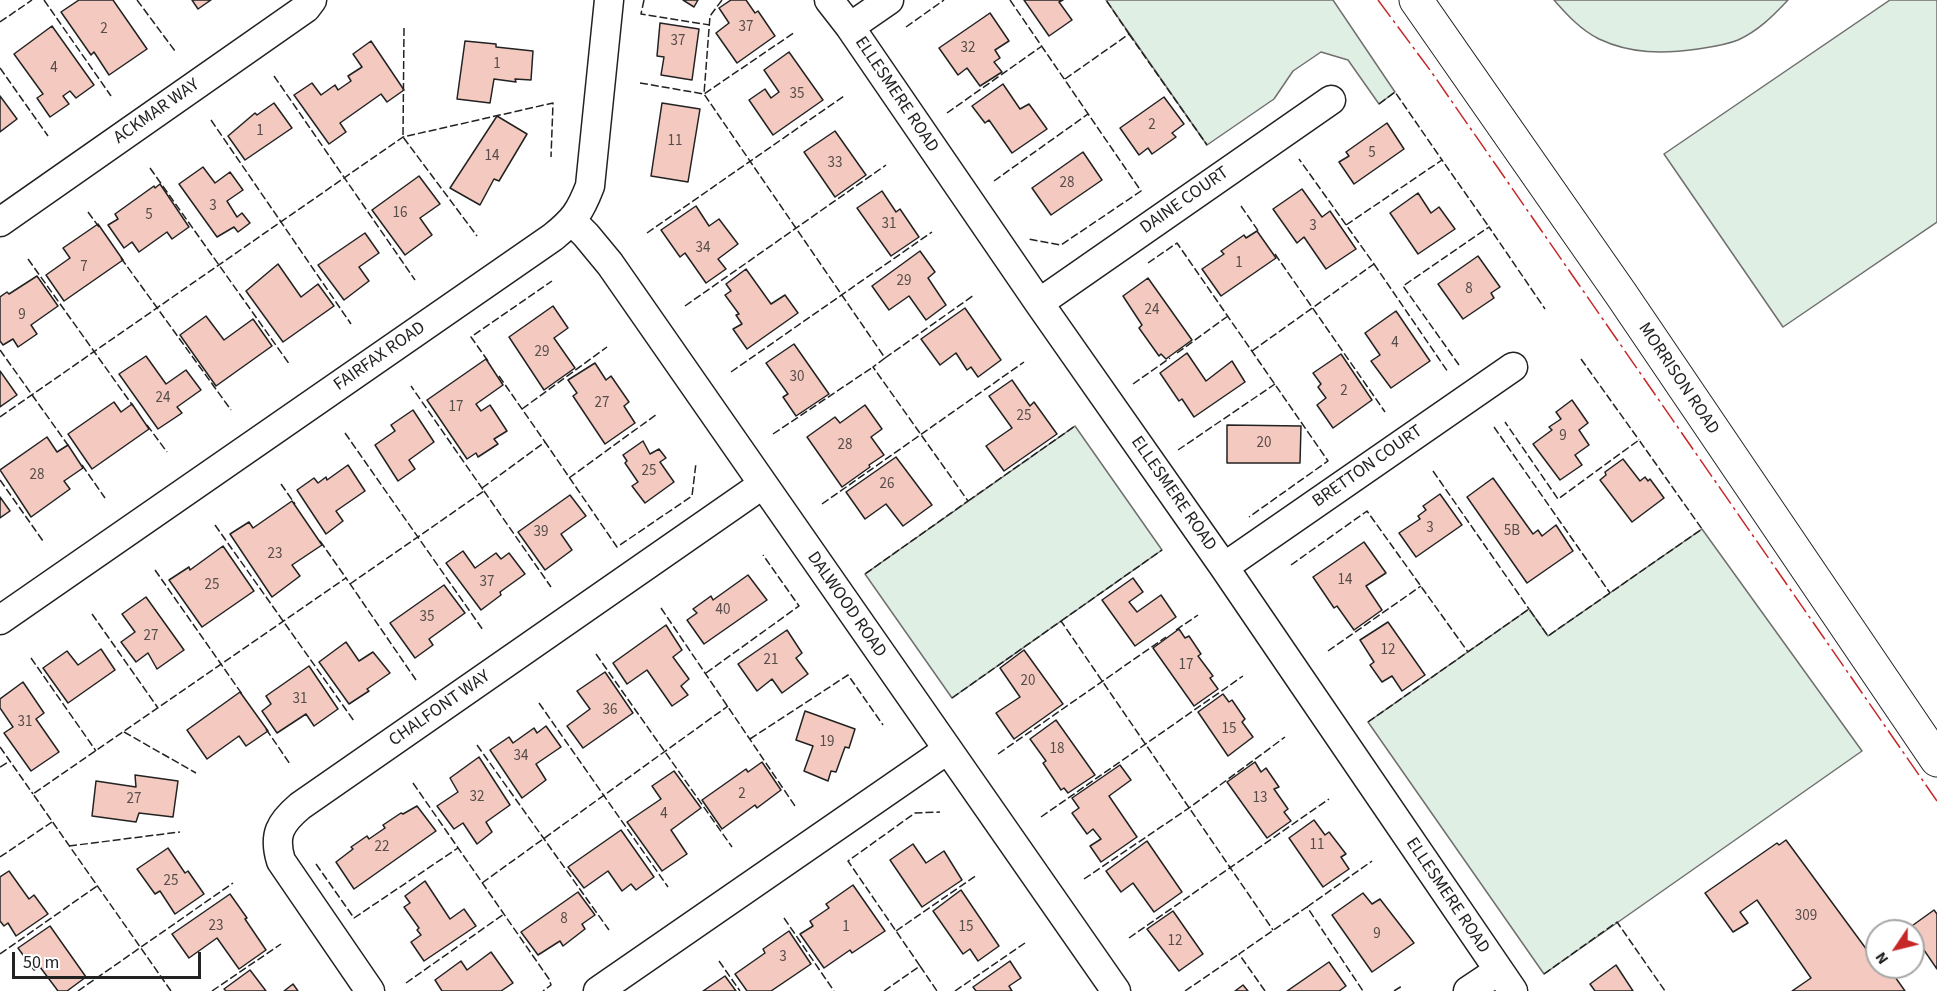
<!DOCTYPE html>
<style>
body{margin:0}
#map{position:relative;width:1937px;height:991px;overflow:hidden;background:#fff;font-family:"Source Sans 3",sans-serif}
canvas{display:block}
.north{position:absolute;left:1865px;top:919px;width:60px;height:60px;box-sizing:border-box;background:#fff;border:2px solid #a7a7a7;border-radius:50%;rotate:235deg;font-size:16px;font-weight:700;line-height:24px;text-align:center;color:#222}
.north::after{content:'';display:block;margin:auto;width:21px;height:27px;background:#c62828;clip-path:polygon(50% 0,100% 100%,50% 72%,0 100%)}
.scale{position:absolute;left:12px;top:952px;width:189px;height:27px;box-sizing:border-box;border:3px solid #222;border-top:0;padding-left:8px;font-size:18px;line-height:21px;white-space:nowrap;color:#222;-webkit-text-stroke:4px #fff;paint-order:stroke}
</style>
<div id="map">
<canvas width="1937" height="991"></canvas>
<div class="north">N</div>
<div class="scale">50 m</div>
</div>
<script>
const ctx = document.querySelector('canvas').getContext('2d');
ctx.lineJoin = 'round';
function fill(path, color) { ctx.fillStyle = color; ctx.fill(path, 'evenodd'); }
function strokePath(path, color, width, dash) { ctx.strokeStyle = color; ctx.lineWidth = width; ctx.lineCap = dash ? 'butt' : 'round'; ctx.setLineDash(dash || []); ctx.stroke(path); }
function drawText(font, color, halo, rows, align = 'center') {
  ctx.font = font + ' "Source Sans 3",sans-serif'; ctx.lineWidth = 4.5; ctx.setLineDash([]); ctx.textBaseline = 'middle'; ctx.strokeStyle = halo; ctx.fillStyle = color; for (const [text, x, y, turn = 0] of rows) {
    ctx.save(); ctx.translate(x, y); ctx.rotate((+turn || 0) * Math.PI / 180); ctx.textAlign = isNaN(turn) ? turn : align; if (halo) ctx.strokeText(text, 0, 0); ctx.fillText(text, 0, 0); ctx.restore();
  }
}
const green = new Path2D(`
 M1106,0H1333L1395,92L1379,104L1348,60L1321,52L1293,71L1274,99L1207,145Z
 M1554,0H1788C1773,16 1758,31 1738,40C1726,45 1711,47 1698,49C1663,54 1631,54 1599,39C1581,30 1567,15 1554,0Z
 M1890,0H1937V222L1783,327L1664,154Z
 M1075,426L1162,550L952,698L865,574Z
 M1702,529L1862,751L1544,974L1368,722L1529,609L1548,636Z`);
const building = new Path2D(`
 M79,0H113L147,49L109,75L94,52L91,55L61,12Z
 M192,0H211L198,9Z
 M683,0H698L694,7Z
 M731,0H746L755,13L758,11L775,36L737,63L716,33L729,23L719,8Z
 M1024,0H1063L1059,2L1072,20L1049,36Z
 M990,13L1009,41L995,50L1000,58L994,62L1002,72L980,86L967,68L958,75L939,48Z
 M660,23L699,29L692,80L661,75L664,57L657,56Z
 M52,26L94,85L76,98L70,91L63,96L69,104L50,117L37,98L43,94L14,54Z
 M371,41L404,90L387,102L381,94L340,123L346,132L329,144L294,95L312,83L321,95L335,85L338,90L351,81L348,76L362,67L353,54Z
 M465,41L496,44V47L533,51L531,80L515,79L516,82L494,79L490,103L457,99Z
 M789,52L823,100L773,135L749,100L765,89L771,98L779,92L764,70Z
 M1003,84L1020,109L1029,104L1047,129L1012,153L989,120L985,123L972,106Z
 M0,96L17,119L0,132Z
 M1164,97L1184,124L1172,133L1176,137L1152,154L1148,148L1139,155L1120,128Z
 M274,103L292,128L245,160L228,136L255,113L257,115Z
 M662,103L700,109L688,182L651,176Z
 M497,116L527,134L499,181L494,179L480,205L450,188Z
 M1387,123L1404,149L1354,184L1339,162L1349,156L1346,152Z
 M835,131L866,175L835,197L804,152Z
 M1083,152L1102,180L1051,215L1032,188Z
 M203,167L215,183L230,172L243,190L227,201L237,217L242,213L250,223L238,232L234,227L217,237L179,184Z
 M419,176L440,204L420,218L432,235L405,255L372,210Z
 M160,184L189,227L172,239L167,232L139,252L132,242L124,248L108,225L118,219L115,214L154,186L155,188Z
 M1302,189L1322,217L1330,211L1356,249L1326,269L1304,237L1297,243L1273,209Z
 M882,191L896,212L900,209L919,237L891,256L857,208Z
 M1418,193L1431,213L1439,207L1455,229L1418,254L1390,213Z
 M696,206L709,226L719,219L738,244L718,259L726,269L706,283L685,253L680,257L661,230Z
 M98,224L123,260L64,301L46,275L70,258L63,248Z
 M1257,231L1276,258L1221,296L1202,269L1224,254L1221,251L1244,235L1246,238Z
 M365,233L379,253L359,267L369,281L344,300L318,265Z
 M920,251L935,272L928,278L946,305L926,320L909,296L889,310L872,286Z
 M1478,256L1500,287L1491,293L1494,298L1463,319L1438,284Z
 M278,264L301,297L318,284L334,306L283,342L246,291Z
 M746,269L771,304L785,295L798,313L747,349L733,329L742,324L736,315L739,314L725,295L731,291L726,284Z
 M37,276L58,306L31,325L37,334L18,347L13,339L3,345L0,341V297L7,292L9,294Z
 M1148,278L1192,340L1166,359L1161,354L1159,356L1139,328L1142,325L1123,296Z
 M553,306L568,328L554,338L575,368L544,390L509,337Z
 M965,308L1001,360L978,377L971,367L967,370L956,353L940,365L921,339Z
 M1396,311L1430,361L1391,388L1371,361L1380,355L1365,333Z
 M206,316L224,340L253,319L272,346L216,386L180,335Z
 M794,344L829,394L796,416L783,397L788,394L766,363Z
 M1187,353L1206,381L1232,361L1245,382L1194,417L1182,399L1179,401L1160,373Z
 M1341,354L1372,400L1333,428L1317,405L1326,398L1318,387L1321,384L1313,373Z
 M146,356L166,384L186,370L201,390L177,407L182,413L158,429L119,374Z
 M486,359L503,385L476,404L481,411L490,405L507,431L494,439L498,444L478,457L476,453L467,459L427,400Z
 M595,363L606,380L611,376L629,402L624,406L635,423L605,444L573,396L577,393L568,380Z
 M0,371L17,395L0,407Z
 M1012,380L1030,406L1034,402L1057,434L1004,471L986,446L1012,428L989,396Z
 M1572,400L1588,423L1579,430L1589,445L1575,455L1582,465L1560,480L1533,444L1552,430L1549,427L1561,419L1556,412Z
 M114,402L121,412L132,404L149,429L92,469L68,434Z
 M865,405L882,429L871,437L884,455L869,465L870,467L842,487L807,437L835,417L840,423Z
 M413,410L434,442L409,460L415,469L398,481L375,445L395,431L391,425Z
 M1227,425L1301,426L1300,463H1227Z
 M47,437L57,452L68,445L83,468L64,481L70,489L31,517L0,470Z
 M643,441L650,454L659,449L666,458L660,462L674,482L645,503L632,486L638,482L625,463L627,461L623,455Z
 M896,457L932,505L903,526L886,504L865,519L846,492Z
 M1623,459L1640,481L1645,477L1648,481L1650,479L1664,498L1632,522L1600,480L1606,475L1605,472Z
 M348,465L365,491L336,511L343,521L326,534L297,490L314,478L318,483L326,477L327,480Z
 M1493,478L1533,534L1538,530L1542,536L1556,525L1573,551L1527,583L1467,497Z
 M1440,494L1462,525L1416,557L1399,533L1420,519L1418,516L1426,510L1423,506Z
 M570,495L586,516L561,534L572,550L545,570L518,532Z
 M0,497L10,511L0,518Z
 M292,501L322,545L292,565L300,576L272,597L230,534L249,522L253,528Z
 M1364,542L1386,573L1366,586L1382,610L1354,630L1337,606L1334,608L1313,577Z
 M223,546L254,591L202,627L169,580L189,567L190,570Z
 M463,551L475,568L496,553L501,559L509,553L525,574L500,592L501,595L481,610L446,563Z
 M748,575L767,600L704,644L687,620L697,613L693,609L711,596L713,600Z
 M1133,578L1143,592L1129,602L1137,612L1161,595L1176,617L1135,646L1102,600Z
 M444,585L465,613L429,639L433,645L415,658L390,623Z
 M146,597L184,650L157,669L148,653L136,662L121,642L135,632L122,614Z
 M1388,622L1425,675L1402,691L1392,676L1382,682L1370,665L1374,662L1360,640Z
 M666,625L682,650L673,657L689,679L681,686L688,695L672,706L647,670L627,684L613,663Z
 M1179,629L1185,638L1189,636L1201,654L1198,656L1213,676L1210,678L1218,689L1194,706L1153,648Z
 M787,630L802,653L796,658L808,674L782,693L772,679L757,691L738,664Z
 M346,642L359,661L373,652L390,673L367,689L369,691L349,704L319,662Z
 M101,649L115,670L68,703L43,668L67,651L78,665Z
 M1024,650L1063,704L1014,739L996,713L1020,697L1000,668Z
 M309,666L338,709L314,726L306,714L277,733L262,711L271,704L266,696Z
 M605,672L633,713L583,748L567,726L590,709L577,691Z
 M23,682L44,713L36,719L59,752L31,771L4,733L13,727L0,708V699Z
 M240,692L268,731L246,746L239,736L207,759L187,730Z
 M1223,694L1229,702L1232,700L1245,719L1242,722L1253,737L1228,756L1198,712Z
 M805,711L855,729L849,748L845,747L836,772L831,771L828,781L804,771L813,746L796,740Z
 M1056,720L1095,775L1068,793L1064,788L1061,790L1043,763L1046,761L1030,739Z
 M546,726L561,747L536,764L546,780L522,798L490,750L509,737L513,743L534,728L537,733Z
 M479,757L510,805L486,822L492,832L477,844L463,823L454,829L437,806L458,792L450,778Z
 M762,762L781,790L757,808L755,805L722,829L702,800L746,769L748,772Z
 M1255,762L1261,772L1266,768L1279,787L1274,789L1288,809L1284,812L1291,821L1267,838L1227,782Z
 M1120,765L1131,780L1109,796L1137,837L1101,862L1090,846L1101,839L1093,829L1087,834L1072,813L1079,808L1072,798Z
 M674,771L701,808L671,830L687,854L662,871L627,822L661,799L652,786Z
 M135,775L178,781L173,817L139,813L136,822L92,816L96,781L136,787Z
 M417,806L436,831L354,889L336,862L353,849L351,847L367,836L369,839L385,828L383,825L401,813L403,814Z
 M1314,820L1325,835L1329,832L1346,854L1341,857L1349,869L1323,887L1289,838Z
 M621,830L654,877L636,890L631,884L622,891L608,871L584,888L568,867Z
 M1786,840L1867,950L1873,946L1877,952V967H1888L1905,991H1792L1811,978L1757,900L1740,912L1748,923L1733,932L1705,893L1777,843L1779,845Z
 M1147,841L1182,892L1154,912L1133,883L1121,892L1106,871Z
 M913,844L926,863L944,851L962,880L922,907L890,860Z
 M168,848L185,873L188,871L204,894L175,914L160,891L155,894L137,869Z
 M9,871L29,899L34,895L48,914L16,936L8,923L4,926L0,921V877Z
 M425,881L450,919L464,909L476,926L424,961L411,942L421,935L417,930L419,928L404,907L410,903L405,896Z
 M853,885L885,931L852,953L850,950L824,968L800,934L813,926L810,921L829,908L826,904Z
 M961,890L999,946L978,961L970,949L963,954L933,911Z
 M578,892L595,915L582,924L585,929L563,946L560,941L538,955L521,932Z
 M1363,893L1372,904L1380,899L1414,943L1372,972L1332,915Z
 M230,894L247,918L245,919L266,950L239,969L217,938L189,958L172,934Z
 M1934,910L1937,914V969L1913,934V931L1909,928Z
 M1173,911L1203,954L1179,971L1147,929Z
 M50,926L86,977L67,991H58L40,967L34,970L18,948Z
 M789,931L811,964L771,991H747L735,974L765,953L763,949Z
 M491,952L513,983L501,991H442L435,980L461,961L467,970Z
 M1010,961L1021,978L1009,986L1012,991H976L973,987Z
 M1329,962L1346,986L1339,991H1287Z
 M1616,965L1633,991H1595L1590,984Z
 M250,970L266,991H226L224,989Z
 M725,976L736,991H703Z
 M293,984L298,991H284Z
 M1243,985L1248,991H1235Z`);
const minor = new Path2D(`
 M829,0L850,27L1039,303L1224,567L1513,991
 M850,27L889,0
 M572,221L586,235L610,264L1116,991
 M0,222L306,8L312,0
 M1039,303L1331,100
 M1224,567L1513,367
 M0,620L553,237C574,220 580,212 590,186L609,0
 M370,991L281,861C273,835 280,823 300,806L762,485
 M598,991L947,750
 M1468,991L1498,971`);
const major = new Path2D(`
 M1416,0L1621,294L1937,760`);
const fence = new Path2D(`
 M44,0L111,96
 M137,0L175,51
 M644,0L641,14L710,25
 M722,0L710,16L704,94L795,32
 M1010,0L1141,191L1061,245L1028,239
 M0,22L32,0
 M906,27L944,0
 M404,28L403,137L477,236
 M1129,34L1207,145
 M0,68L48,136
 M274,76L415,280
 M1065,79L1129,34L1106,0
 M640,83L704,94L885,358L873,367L968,501L865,574
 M1379,104L1395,92L1442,160
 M947,113L1042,46
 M211,120L351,324
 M150,168L290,365
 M994,181L1088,114
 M1241,206L1259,232
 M88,212L99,227
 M1346,225L1442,160L1489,227
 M647,233L844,96
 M1275,254L1385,412
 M121,258L231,410
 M28,259L133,406
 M1148,263L1177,243L1328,461L1249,517
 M1374,264L1448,372
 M685,306L886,165
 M0,350L70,448
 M1252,351L1374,264L1299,159
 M1177,353L1228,316
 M885,358L974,295
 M1581,359L1639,440
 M488,361L471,337L552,281
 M1459,365L1403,286L1489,227L1545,309
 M731,372L932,232
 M499,376L545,442
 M1133,384L1170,358
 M522,409L607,347
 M0,417L403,137L553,103L551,157
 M147,425L167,452
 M1494,427L1610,593
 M345,433L483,630
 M773,434L873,367
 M1178,450L1275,384
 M82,465L105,498
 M1433,471L1529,609
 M569,478L657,414
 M0,480L43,541
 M281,484L295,504
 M482,488L545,442L617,547L692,496L696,463
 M484,491L551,587
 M968,501L1075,426
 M822,504L1024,362
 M215,525L354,721
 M320,541L346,578
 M1291,565L1367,511L1468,652
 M155,570L242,694
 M350,584L484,491L411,386
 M661,608L795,806
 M92,614L158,708
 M1061,621L1162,550
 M1176,630L1198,615
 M1328,651L1421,586
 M596,654L732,847
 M31,658L96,751
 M706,673L799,606L763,555
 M952,698L1061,621L1273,930
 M539,703L668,887
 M1368,722L1529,609L1548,636L1702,529L1639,440L1558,499L1505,422
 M266,729L290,764
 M124,732L196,773
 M750,739L848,675L883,725
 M477,745L609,930
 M0,747L33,794
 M998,754L1166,637
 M0,767L10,761
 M413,783L549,979L551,985L543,991
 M1041,817L1243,676
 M69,846L180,832
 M0,857L52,822
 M316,864L354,918L458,848
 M1084,879L1189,808L1285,737
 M482,883L728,706
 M1307,907L1372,861
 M784,918L834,991
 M896,931L977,875
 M1129,938L1329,799
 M0,954L97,886
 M719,961L740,991
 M920,966L937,991
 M1544,974L1617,922L1665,991
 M406,983L504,914
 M78,991L233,883
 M171,991L33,794L346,578L416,680
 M212,991L281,944
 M884,991L920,966L848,861L915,813L940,812
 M955,991L1025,943
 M1185,991L1239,954
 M1265,991L1239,954L1307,907L1363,991
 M1394,991L1402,986`);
const power = new Path2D(`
 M1378,0L1430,70L1937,801`);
const numberNames = [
 ["37",746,28],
 ["2",104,30],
 ["37",678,42],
 ["32",968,49],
 ["1",497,65],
 ["4",54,69],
 ["35",797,95],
 ["2",1152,126],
 ["1",260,132],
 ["11",675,142],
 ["5",1372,154],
 ["14",492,157],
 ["33",835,164],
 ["28",1067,184],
 ["3",213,207],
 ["16",400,214],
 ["5",149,216],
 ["31",889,225],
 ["3",1313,227],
 ["34",703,249],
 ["1",1239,264],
 ["7",84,268],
 ["29",904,282],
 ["8",1469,290],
 ["24",1152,311],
 ["9",22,316],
 ["4",1395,344],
 ["29",542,353],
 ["30",797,378],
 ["2",1344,392],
 ["24",163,399],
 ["27",602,404],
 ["17",456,408],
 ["25",1024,417],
 ["9",1563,437],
 ["20",1264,444],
 ["28",845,446],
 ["25",649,472],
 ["28",37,476],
 ["26",887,485],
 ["3",1430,529],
 ["5B",1512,532],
 ["39",541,533],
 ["23",275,555],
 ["14",1345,581],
 ["37",487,583],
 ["25",212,586],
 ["40",723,611],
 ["35",427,618],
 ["27",151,637],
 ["12",1388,651],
 ["21",771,661],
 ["17",1186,666],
 ["20",1028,682],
 ["31",300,700],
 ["36",610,711],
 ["31",25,723],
 ["15",1229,730],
 ["19",827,743],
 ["18",1057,750],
 ["34",521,757],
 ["2",742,795],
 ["32",477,798],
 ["13",1260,799],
 ["27",134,800],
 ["4",664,815],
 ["11",1317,846],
 ["22",382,848],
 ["25",171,882],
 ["309",1806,917],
 ["8",564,920],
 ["23",216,927],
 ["1",846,928],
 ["15",966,928],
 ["9",1377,935],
 ["12",1175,942],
 ["3",783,958]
];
const streetNames = [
 ["ELLESMERE ROAD",896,95,56],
 ["ACKMAR WAY",157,112,-35],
 ["DAINE COURT",1185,201,-35],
 ["FAIRFAX ROAD",380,357,-35],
 ["MORRISON ROAD",1678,379,56],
 ["BRETTON COURT",1368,467,-35],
 ["ELLESMERE ROAD",1173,494,55],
 ["DALWOOD ROAD",846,605,55],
 ["CHALFONT WAY",440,709,-35],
 ["ELLESMERE ROAD",1447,896,56]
];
fill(green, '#e0efe3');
strokePath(green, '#6f6f6f', 1.5);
fill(building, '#f3c9c0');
strokePath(building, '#222', 1.5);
strokePath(minor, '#222', 31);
strokePath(major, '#222', 35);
strokePath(minor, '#fff', 28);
strokePath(major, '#fff', 33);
strokePath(fence, '#222', 1.5, [8, 3]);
strokePath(power, '#c62828', 1.5, [21, 4.5, 3, 4.5]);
drawText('15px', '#564c4a', null, numberNames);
drawText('18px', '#222', '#fff', streetNames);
</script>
